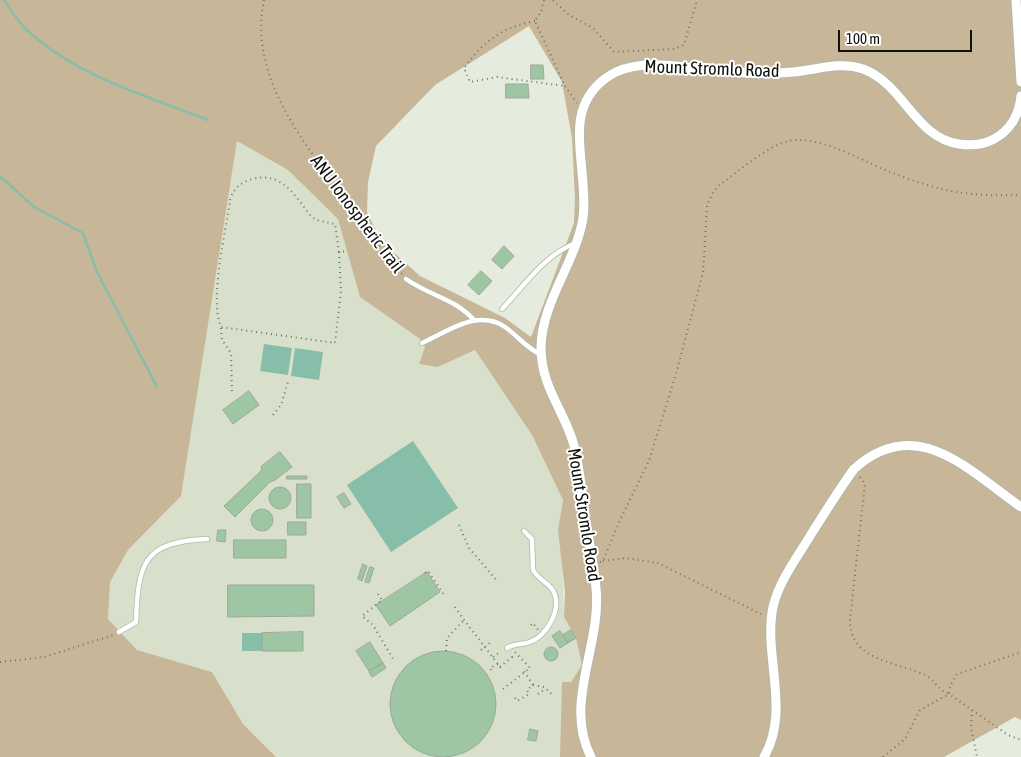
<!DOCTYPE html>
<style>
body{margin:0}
#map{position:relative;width:1021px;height:757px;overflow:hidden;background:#e5ebdd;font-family:"Asap Condensed",sans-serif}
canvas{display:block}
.scale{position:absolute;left:838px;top:30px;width:134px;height:22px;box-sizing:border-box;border:2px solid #0f110d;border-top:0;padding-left:6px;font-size:15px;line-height:18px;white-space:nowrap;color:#0f110d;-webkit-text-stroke:4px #fff;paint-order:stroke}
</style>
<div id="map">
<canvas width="1021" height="757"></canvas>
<div class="scale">100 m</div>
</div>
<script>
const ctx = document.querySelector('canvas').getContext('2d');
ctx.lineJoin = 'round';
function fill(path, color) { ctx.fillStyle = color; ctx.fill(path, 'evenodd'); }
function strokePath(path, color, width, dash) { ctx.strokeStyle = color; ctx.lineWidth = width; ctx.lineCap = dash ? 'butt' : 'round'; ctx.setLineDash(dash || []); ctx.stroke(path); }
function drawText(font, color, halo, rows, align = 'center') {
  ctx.font = font + ' "Asap Condensed",sans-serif'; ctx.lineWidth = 4; ctx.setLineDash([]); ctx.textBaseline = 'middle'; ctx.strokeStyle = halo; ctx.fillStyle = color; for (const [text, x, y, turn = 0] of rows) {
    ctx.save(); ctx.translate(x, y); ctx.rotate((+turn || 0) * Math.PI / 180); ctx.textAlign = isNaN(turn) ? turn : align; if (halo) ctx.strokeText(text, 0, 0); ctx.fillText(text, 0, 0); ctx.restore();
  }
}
const built = new Path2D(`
 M237,141L288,170L338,219L360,297L420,339L438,367L475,350L532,435L563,500L560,520L564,617L576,638L582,665L571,682L562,683L560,757H276L243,724L212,672L137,650L108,619L110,582L128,550L181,496Z`);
const green = new Path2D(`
 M0,0H1021V720L1015,717L944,757H560L562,682H571L582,665L576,638L564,617L565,592L558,530L563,500L532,435L475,350L438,367L419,364L425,347L420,339L360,297L338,219L288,170L237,141L181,496L128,550L110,582L108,619L137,650L212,672L243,724L276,757H0ZM529,26L562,82L572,138L575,198L574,223L531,337L505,318L420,276L381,241L367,212L368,182L376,146L435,85Z`);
const water = new Path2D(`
 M264,344L292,348L288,375L260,371Z
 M295,348L323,352L319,380L291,376Z
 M413,441L458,508L391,552L347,485Z
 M242,633H262V651H242Z`);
const stream = new Path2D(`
 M4,0C11,10 18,22 27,30C76,76 147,96 208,120
 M0,176L34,207L83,233L97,272L157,387`);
const building = new Path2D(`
 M531,65H543L544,79H531Z
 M506,84H528L529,98H506Z
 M504,246L514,256L502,269L492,260Z
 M481,271L492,281L479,295L468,285Z
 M249,391L259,405L233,424L223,410Z
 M280,452L292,467L275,480L270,482L235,517L224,506L260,472L262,469L261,467Z
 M287,476H307V479H287Z
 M297,484H311V518H297Z
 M269 498a11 11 0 1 1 22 0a11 11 0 1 1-22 0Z
 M344,493L351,504L344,508L337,497Z
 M251 520a11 11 0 1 1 22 0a11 11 0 1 1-22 0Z
 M288,522H306V535H288Z
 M218,530H226L225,542L217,541Z
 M234,540H286V558H234Z
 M363,564L367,566L362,581L358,579Z
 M370,567L374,568L369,583L365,582Z
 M427,572L440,592L390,626L376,605Z
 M228,585H314V616L228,617Z
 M571,630L576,638L568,643L563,635Z
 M560,631L568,643L560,648L552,636Z
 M303,632V651H262V633Z
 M370,642L383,663L369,671L356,651Z
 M544 654a7 7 0 1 1 14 0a7 7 0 1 1-14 0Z
 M390 704a53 53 0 1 1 106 0a53 53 0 1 1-106 0Z
 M383,663L386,668L372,677L369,672Z
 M530,729L538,731L536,741L528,740Z`);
const path = new Path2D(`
 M264,0C248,78 305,144 348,202C366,226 382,253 403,275
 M544,0L541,12L535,21L565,86L577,103
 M553,0L569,15L593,28L614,52L674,49L684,45L697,0
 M535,21C502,27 483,42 464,68L470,82L497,77L565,86
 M339,252L341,291L335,343L221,327C209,299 226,232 230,200C233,189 241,182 252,179C282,171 295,196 311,216L316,220L335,224L339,252L348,251
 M221,328L222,340L231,353L232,392
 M273,415L281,405L288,382
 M860,477L865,484L850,619C849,661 895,661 925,675C935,680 938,690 949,694L1008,735L1021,740
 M459,525L469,548L497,581
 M603,561L626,558L658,563L763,615
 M600,562L603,561L620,520L649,461L675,377L703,273L707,205L713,193L718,186C737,173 766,146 789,141C818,135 857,158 883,169C899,176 917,182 934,187C962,195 992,196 1021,195
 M425,573L428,571L445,596
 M378,594L382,600L362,616L373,625L393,659
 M455,607C469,628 485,646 500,667L512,657L510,653
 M531,625L533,623L538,630
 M481,650L491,642
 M446,651L447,638L464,620
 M493,657L500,652
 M0,662L44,657L114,635
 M491,670L490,668L498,664
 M533,685L544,687L554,696
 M503,689L530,668L514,651
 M538,694L545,689
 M515,698L517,701L529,694L527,690L533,685L524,671
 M972,710L971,728L977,757
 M883,757L905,739L920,710L949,694L950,686L957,674L1021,652`);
const service = new Path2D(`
 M406,279C430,296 454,298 474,320
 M502,309C524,286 545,254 576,243
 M422,343C447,332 478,308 505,327C519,337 524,346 541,355
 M119,632L136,622C138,563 143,542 207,539
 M507,648C515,643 522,645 530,642C547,636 564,607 552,589C547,582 538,579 533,570L532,539L524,531`);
const minor = new Path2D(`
 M1016,0L1021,82
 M591,757C563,703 602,645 596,588C594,565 589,541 585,518C582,492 580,466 573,442C562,407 541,386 541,347C542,301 576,262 583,218C588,184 572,135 584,106C590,91 602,79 616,72C645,59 679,67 710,70C737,73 766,75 793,72C817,70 839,61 863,69C904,84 915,138 959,144C972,146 983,145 994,139C1011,130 1019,116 1021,96
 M764,757C791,711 763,655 773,607C779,581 797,558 810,536C824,514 838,491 854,469C916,413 967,469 1021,507`);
const streetNames = [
 ["Mount Stromlo Road",712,69,2],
 ["ANU Ionospheric Trail",357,214,53],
 ["Mount Stromlo Road",584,515,81]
];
fill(built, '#d8e0cb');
fill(green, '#c7b698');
fill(water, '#87bea9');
strokePath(stream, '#87bea9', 2.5);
fill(building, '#9fc6a3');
strokePath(building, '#9da89d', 1);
strokePath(service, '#b3b8ab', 6);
strokePath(minor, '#b3b8ab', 11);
strokePath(path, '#70736b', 2, [1, 4]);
strokePath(service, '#fff', 4.5);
strokePath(minor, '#fff', 9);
drawText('18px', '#0f110d', '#fff', streetNames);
</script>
